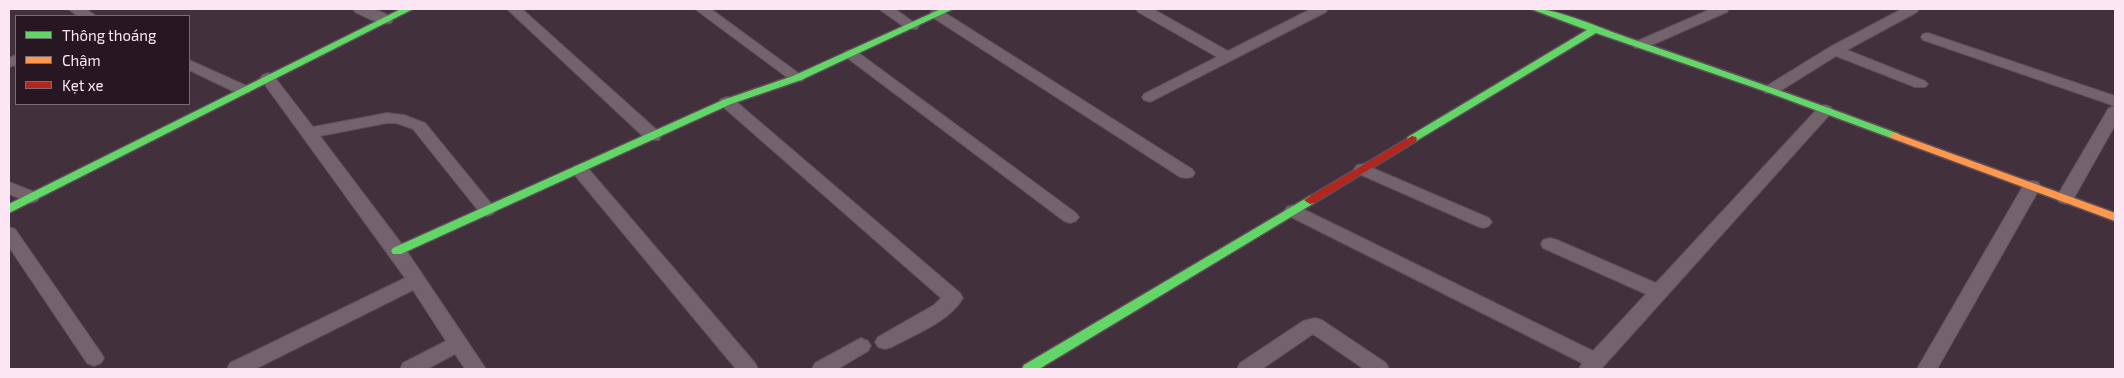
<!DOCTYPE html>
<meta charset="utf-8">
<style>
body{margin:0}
#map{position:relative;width:2124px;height:378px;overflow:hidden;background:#42303c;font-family:"Exo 2",sans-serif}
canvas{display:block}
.frame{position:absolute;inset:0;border:10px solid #fce6f4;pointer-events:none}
.legend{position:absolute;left:15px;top:15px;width:175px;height:90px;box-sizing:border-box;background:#271722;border:1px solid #7c6a76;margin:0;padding:6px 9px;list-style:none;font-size:15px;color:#fce6f4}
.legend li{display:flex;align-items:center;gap:10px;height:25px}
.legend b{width:25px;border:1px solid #7c6a76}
</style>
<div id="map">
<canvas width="2124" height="378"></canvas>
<div class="frame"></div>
<ul class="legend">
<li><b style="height:6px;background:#63d668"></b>Thông thoáng</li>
<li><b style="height:6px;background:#ff974d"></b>Chậm</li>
<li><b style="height:6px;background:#b3261e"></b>Kẹt xe</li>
</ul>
</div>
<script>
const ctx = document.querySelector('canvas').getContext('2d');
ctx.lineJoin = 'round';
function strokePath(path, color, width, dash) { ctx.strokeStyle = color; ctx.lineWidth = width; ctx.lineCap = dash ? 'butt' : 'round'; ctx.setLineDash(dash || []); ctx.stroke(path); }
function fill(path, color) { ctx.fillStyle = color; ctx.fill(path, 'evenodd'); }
const street = new Path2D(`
 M68,9H86L96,16H78Z
 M353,9C366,8 384,9 393,20L391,23C380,26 366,17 355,12Z
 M507,9H522L659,132L661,136L659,140H647Z
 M695,9H711L805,78L802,81H792Z
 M879,9H895L919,26L917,29H907Z
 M1136,9H1153L1228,51L1311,9H1328L1326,12L1150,102L1144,100L1142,97L1144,94L1217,57L1138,12Z
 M1711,9H1729L1727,12L1645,48H1635L1633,45L1635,42Z
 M1902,9H1919L1917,12L1847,50L1925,81L1928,84L1925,87H1915L1836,56L1777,93H1765L1763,90L1765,87L1830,47Z
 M937,10L942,11L1192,169L1195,173L1192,177L1186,178L1180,177L932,17L930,14L932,11Z
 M1928,33L2115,96V106L1923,40L1921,37L1923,34Z
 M851,50L856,51L1076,213L1079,217L1076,221L1070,223L1064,221L846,57L844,54L846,51Z
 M16,55V65L9,67V58Z
 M189,60L249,87L251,90L249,93H237L189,70Z
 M268,73L273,75L313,127L387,113L404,115L425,123L493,206L496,210L493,214L487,216L481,214L413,129L396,123H387L320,136L404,247L486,369H465L455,354L427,369H400L403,363L446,341L413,290L255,369H227L230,363L405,278L260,78L263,75Z
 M727,97L733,99L960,293L963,298C949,322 915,334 892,347L885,349L878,347L875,342L878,337L934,305L941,298L721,105L719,102L721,99Z
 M1825,105L1831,107L1833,110L1831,113L1601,369H1579L1582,363L1287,215L1284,211L1287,207L1293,205L1299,207L1593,351L1646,294L1543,248L1541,244L1543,240L1550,238L1557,240L1656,283L1819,107Z
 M2115,106V125L2074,198L2071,202L2065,204L2059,202L2056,198L2107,111L2109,108Z
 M1363,164L1489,218L1492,222L1489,226L1483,228L1477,226L1357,173L1354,169L1357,165Z
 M580,165L586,166L755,363L758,369H736L574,174L571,170L574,166Z
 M2032,181L2038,182L2041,186L1937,369H1917L2023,186L2026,182Z
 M9,182L37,193L40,197L37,201L31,203L9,194Z
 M9,227L15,229L101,353L104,358L101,363L94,366L87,363L9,247Z
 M1315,318L1322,320L1386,363L1389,369H1364L1313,334L1262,369H1237L1240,363L1303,321Z
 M861,338L868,341L871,346L868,351L838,369H812L815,363Z`);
const fast = new Path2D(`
 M401,9H413L9,213V204Z
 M941,9H953L801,80L731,104L401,254H393L391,251L393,248L723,100L793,76Z
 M1531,9C1554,7 1602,29 1626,37C1717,68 1808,100 1899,134L1900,136L1899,138H1891L1767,92L1596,33L1416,141H1408L1407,139L1408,137L1587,30Z
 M1310,196L1314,197L1316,200L1314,203L1039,369H1022L1024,365Z`);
const slow = new Path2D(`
 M1895,133L2115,213V221L1891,138L1890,136L1891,134Z`);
const jam = new Path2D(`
 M1412,136L1416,137L1417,139L1416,141L1314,203L1310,204L1304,200Z`);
strokePath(street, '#5e4f5a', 2);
strokePath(fast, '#5e4f5a', 3);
strokePath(slow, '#5e4f5a', 3);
strokePath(jam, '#5e4f5a', 3);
fill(street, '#72636c');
fill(fast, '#63d668');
fill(slow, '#ff974d');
fill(jam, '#b3261e');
</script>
